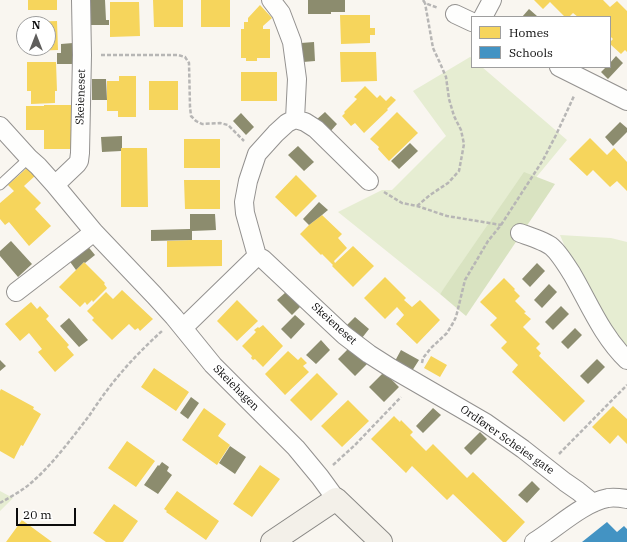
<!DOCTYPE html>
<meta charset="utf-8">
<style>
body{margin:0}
#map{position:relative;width:627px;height:542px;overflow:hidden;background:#f9f6f0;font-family:"IBM Plex Serif",serif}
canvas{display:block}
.legend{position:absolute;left:471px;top:16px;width:140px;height:52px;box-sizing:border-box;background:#fff;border:1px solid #9e9e9e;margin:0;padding:5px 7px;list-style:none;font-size:12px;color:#0c0c0c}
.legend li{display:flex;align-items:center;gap:8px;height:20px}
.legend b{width:20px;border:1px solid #9e9e9e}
.north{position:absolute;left:16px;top:16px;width:40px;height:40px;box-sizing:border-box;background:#fff;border:1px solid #9e9e9e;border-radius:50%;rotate:0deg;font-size:11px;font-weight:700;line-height:16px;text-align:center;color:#0c0c0c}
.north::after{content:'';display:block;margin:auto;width:14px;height:18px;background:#5f5e5c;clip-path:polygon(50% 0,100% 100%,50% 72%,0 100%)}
.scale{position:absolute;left:16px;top:508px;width:60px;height:18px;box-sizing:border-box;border:2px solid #0c0c0c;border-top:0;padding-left:5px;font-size:12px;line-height:14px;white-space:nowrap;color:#0c0c0c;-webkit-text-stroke:3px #fff;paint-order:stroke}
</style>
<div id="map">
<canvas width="627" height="542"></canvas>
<ul class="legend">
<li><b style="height:11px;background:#f6d55c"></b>Homes</li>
<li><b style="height:11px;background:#4393c3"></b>Schools</li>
</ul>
<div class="north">N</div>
<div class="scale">20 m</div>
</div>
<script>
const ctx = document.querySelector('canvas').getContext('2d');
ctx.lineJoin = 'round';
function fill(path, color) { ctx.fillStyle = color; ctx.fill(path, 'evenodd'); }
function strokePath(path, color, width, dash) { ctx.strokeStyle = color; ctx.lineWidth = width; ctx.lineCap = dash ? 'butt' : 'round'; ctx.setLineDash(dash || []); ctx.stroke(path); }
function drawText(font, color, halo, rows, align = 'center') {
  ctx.font = font + ' "IBM Plex Serif",serif'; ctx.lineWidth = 4; ctx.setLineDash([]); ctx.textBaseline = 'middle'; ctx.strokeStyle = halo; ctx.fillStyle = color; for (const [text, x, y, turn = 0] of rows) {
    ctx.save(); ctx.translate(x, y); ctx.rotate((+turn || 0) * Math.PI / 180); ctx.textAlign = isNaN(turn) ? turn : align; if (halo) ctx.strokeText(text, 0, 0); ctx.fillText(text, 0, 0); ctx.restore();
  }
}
const green = new Path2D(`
 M470,57L472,58V67H482L567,140L440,294L338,212L382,190H392L446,136L413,91Z
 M560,235L611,238L627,242V349L578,278Z
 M0,491L13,498L0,511Z`);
const forest = new Path2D(`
 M524,172L555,184L466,316L440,294Z`);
const homes = new Path2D(`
 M28,0H57V10H28Z
 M153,0H183V27H154Z
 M201,0H230V27H201Z
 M534,0H603L610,7L617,1L627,11V52L625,50L621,54L610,44V42L613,39L610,36V17H578L573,13L569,17H565L550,2L543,9Z
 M110,2H139L140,36L110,37Z
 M260,5L272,18L263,26V29H270V58H257V61H246V58H241V29H244V22H248V18Z
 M340,15H370V28H375V35H370V43L341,44Z
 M57,21L58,50L28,51V48H48V24H28V22Z
 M340,52H376L377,81L341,82Z
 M27,62H56L57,91H55V103L31,104V91H27Z
 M241,72H277V101H241Z
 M119,76H136V117H118V111H107V81H119Z
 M149,81H178V110H149Z
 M365,86L377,98L380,95L386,101L391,96L396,100L387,109L388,110L364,133L355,123L351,126L342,116L345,113L344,112L357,99L354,97Z
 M44,105H71V149H44V130H26V106H44Z
 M397,112L418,133L389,161L378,149L379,147L370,139Z
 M590,138L607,155L614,148L627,162V191L617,181L610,187L593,170L587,176L569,159Z
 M184,139H220V168H184Z
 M121,148H147L148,207H121Z
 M28,167L36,175L24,186L41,203L35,209L51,226L29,246L9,222L5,225L0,219V203L14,191L8,185Z
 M296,175L317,196L296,217L275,197Z
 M184,180H220V209H185Z
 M322,215L342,234L338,238L347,248L334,261L335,263L353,246L374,266L353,287L332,266L333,265L322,254L321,255L300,234L309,225Z
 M192,240H222V266L167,267V241Z
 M84,262L105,283L104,284L107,288L93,302L92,300L87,305L85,302L80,307L59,287Z
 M385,277L406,298L404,300L412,307L420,300L440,320L417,344L396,324L404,315L397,307L385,319L364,298Z
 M504,278L515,289L514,290L520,296L515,301L526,312L524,313L531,319L523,327L540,344L536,348L541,353L539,356L585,401L564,422L512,372L518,365L501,348L507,342L490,325L497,318L480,302Z
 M122,290L153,319L140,331L138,328L135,330L129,324L112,340L92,320L94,318L87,311L106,292L113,299Z
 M237,300L258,321L237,341L217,321Z
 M31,302L37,309L40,306L49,316L46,319L69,345L67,347L74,355L55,372L38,352L42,349L29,333L20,341L5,324Z
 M263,325L283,346L263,367L255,359L253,360L251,358L252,356L242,346L256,332L254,330L258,327L259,328Z
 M288,351L298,360L301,357L307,363L303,366L309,372L285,395L265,374Z
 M431,356L447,365L440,377L424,368Z
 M154,368L189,392L176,411L141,387Z
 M317,373L338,394L311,421L290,400Z
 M1,389L34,407L33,409L41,414L23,446L21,445L14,459L0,451V391Z
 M348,400L369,421L342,447L321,426Z
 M613,406L627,419V444L618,435L610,444L592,427Z
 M204,408L226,424L218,436L230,445L217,465L182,440Z
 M394,416L400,422L401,420L413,432L410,435L426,451L433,444L467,478L473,472L525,522L506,542H503L453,494L447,500L412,466L406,473L371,439Z
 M127,441L155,461L136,487L108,468Z
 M260,465L280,479L252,517L233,504Z
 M177,491L219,521L206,540L166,512L167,511L164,509Z
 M114,504L138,521L123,542H106L93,533Z
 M22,520L52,542H6Z`);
const schools = new Path2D(`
 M607,522L617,532L624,526L627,529V542H582Z`);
const industry = new Path2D(`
 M91,0H105L106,20H109V25H90V4H91Z
 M308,0H345V12H331V14H308Z
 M529,9L537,16L535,17H522Z
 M314,42L315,61L303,62L301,43Z
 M73,43V64H57V53H61V44Z
 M616,56L623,63L608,79L601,72L606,67H610V63Z
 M92,79H106L107,100H92Z
 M325,112L337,124L329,133L316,120Z
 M241,113L254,127L246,135L233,121Z
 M620,122L627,128V132L613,146L605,137Z
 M122,136V148H121V151L102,152L101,137Z
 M410,143L418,151L399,169L391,161Z
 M298,146L314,162L304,171L288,155Z
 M319,202L328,210L322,215L309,225L303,219Z
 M190,214H215L216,230L192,231V240L151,241V230L190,229Z
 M11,241L32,264L18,277L0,256V251Z
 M86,244L95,255L85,263L84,262L76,270L68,259Z
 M537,263L545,271L530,287L522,279Z
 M549,284L557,292L542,308L534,300Z
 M286,292L300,307L292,315L277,300Z
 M561,306L569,314L553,330L545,322Z
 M295,315L305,324L291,339L281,329Z
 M355,317L369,329L362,338L347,325Z
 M69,318L88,340L79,347L60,326Z
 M575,328L582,335L568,349L561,342Z
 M321,340L330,350L316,364L306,355Z
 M350,347L367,364L355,376L338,359Z
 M401,350L419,360L412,371L395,361Z
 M597,359L605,367L588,384L580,376Z
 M0,360L6,366L0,371Z
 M384,372L399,387L384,402L369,387Z
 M191,397L199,403L188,419L180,413Z
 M433,408L441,415L423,433L416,426Z
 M480,432L487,439L471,455L464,448Z
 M230,446L246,457L235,474L219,463Z
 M162,462L169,467L167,471L172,475L158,494L144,485L158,465L159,466Z
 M532,481L540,489L527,503L518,495Z`);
const path = new Path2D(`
 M423,0L425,3L438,8
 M101,55H178L185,57L189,63L190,107L191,116L196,121L202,124L220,123L228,125L244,141
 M384,192L402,203L417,206L447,216L501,225
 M417,206L430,195L448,183L459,171L464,144L461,130L454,116L449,99L446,77L440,63L433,48L425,3
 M422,363L423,358L431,348L447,333L453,323L456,317L465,280L488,241L501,225L543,160L556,135L574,96
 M559,454L627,385
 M333,465L355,445L401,397
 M0,503C10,497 22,491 31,483C53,464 71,439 89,416C95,407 101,398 108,389C123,369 143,348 162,331`);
const lane = new Path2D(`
 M0,185L29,158`);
const street = new Path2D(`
 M271,0L281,13L292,42L297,79L295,119L287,123L276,133L257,154L248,181L244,202L245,213L257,256L263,259L344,335L369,354L391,368L417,383L486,423L523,449L565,482L578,491L593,503
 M455,14L472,22
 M483,17L492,0
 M559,67L627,101
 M295,119L305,122L316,129L369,181
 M0,126L29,158L38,166L55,185L94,232L154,295L174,317L213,365L296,448L320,477L336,499
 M55,185L77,164L79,161L80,153L82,55L81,0
 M520,233C528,236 545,241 552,247C559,253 567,266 572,274C589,303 602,336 627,360
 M16,292L94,232
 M183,328L257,256
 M534,542C557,528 582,503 608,498C614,497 621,498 627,499`);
const secondary = new Path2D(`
 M272,542L336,499L381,542`);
const streetNames = [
 ["Skeieneset",81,97,-88],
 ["Skeieneset",334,324,42],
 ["Skeiehagen",236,388,45],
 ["Ordfører Scheies gate",507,440,35]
];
fill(green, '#e6edd2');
fill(forest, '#d9e3c1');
fill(homes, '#f6d55c');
fill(schools, '#4393c3');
fill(industry, '#8c8c6e');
strokePath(lane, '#93918f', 11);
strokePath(street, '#93918f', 20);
strokePath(secondary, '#898885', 24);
strokePath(path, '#b7b6b5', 2.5, [4, 2]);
strokePath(lane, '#fefefd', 9);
strokePath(street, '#fefefd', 18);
strokePath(secondary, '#f3f0e9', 22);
drawText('11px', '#0c0c0c', '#fff', streetNames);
</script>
